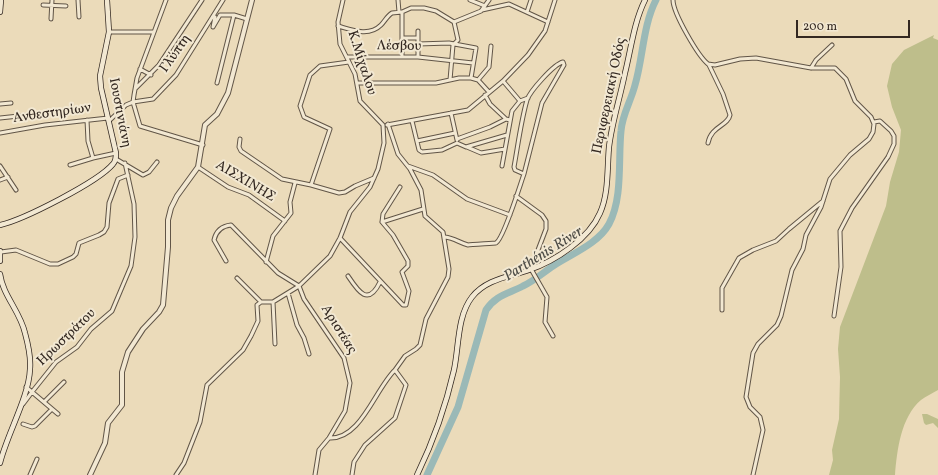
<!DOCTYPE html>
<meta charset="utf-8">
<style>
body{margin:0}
#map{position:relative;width:938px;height:475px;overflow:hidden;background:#ebdbba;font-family:Vollkorn,serif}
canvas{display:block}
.scale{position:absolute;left:796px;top:20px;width:114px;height:18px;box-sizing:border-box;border:2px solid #332821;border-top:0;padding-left:5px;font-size:12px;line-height:14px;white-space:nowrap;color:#332821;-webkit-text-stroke:3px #f2e8d2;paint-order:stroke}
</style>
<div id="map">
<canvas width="938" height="475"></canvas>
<div class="scale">200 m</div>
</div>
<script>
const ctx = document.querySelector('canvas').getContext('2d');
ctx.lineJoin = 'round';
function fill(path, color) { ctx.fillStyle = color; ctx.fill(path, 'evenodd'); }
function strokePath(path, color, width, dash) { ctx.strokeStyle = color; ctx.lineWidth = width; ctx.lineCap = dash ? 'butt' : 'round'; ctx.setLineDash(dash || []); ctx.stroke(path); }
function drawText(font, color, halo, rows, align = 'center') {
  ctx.font = font + ' Vollkorn,serif'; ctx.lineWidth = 4; ctx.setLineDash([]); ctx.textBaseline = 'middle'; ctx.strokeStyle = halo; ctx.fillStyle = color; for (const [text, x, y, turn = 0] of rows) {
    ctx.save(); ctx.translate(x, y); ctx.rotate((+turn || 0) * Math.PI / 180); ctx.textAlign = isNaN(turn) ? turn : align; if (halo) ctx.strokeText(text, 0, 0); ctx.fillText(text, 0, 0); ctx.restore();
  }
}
const green = new Path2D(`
 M934,35L933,38L938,40V390C933,393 926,396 921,400C901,417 897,450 895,475H829L833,460L832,450L839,419L840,377L838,349L840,327L886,206L890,182L899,152L901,130L892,107L887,86L892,64L904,50Z
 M922,414H927L938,419V428L933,423L926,425L924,423Z`);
const river = new Path2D(`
 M427,475L458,407L486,310C496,295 508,294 523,286C534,281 544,272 553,266C571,254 598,244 609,224C623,198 618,160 621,131C622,115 631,101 635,85C643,58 643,25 656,0`);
const minor = new Path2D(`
 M78,0L79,17
 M166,0L137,78L134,95L133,102L140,126L203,145
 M398,0L399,12
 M470,0L485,6
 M673,0C673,13 698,56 708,64L715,65L740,59L756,58L811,68H835L846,79L855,101L871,117L874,124L873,132L869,139L850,155L830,179L821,207L806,235L803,249L792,270L781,316L777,325L758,344L753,353L746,397L750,407L760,417L763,430L753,475
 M43,5L66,6
 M482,10L509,4L548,22
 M402,12V57
 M527,12L531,0
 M215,17L213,27L220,15H234L247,19
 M51,19L52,0
 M338,26C352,30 369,37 381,25C385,21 387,16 392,13L402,12L411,8H424L436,11L454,22L481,11L489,0
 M109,32H154
 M402,38H418
 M418,44L449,43L476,48L471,78
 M453,45L458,40L454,22
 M347,57H418L473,63
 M418,57V31
 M811,68L816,60L832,45
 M140,69L151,75
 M450,80L453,45
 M478,80L489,67L491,46
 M503,81L520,101
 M217,83L234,15
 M357,83H436L459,78H471L478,80L489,92
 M136,88L159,65L202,0
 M485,95L490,104L506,119
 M0,104L11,103
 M451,113L457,140
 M0,118L37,114
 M87,120L88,141L93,158
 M109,121L126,105L133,102L153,99L176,75L223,0
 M412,121L419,150L422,152L442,150L457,143L466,147L507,135
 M387,125L468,110L503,81L528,55L545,31L555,0
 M0,133L45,125L108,118
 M240,139L239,147L241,151L282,179L311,185L339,193L345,192L355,186L374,178
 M457,139L490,127L506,119L510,120
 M417,141L455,133
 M708,143C711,126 728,126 730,115L723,94L709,65
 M467,147L481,153L505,149
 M116,159L143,175L149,172L157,162
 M70,165L93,158L116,153
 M0,166L16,190
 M408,166L433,175L467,199L510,215
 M502,166L512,111L520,101L528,98
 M198,167L228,187L249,195L285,221
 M0,180L8,177
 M311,185L330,129L304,117L300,106L310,75L320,66L349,62
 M400,187L383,214L382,222L423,209
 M516,196L542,215L546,221V229L538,250L543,264
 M445,237C454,238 460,243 468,245C471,245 494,243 496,243C504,238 520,185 524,174L515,170L514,167C518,145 521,121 527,100C530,91 554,64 563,62L564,65L542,103L524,174
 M340,238L403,305H406L409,291L402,272L408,266V261L393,235L382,222
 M1,252L16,250L50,264H58L73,257L76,254L79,243L99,235L104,232L107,227L109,203L118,179L128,175
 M226,261L214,240C216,231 222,226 231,225L278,273L299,286
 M266,262L273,236L291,213L290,202L295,183
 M531,269L547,297L545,322L553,336
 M348,276C358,291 368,307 380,282
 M237,278L261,302
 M299,286L304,299L344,358L350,383L345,411L329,438L319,450L315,475
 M288,293L297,325L304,338L309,354
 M273,302L275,344
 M722,310V288L739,258L753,250L776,241L789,229L823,201
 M834,316L841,267L840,231L852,208L888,157L894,144V136L891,131L880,121L874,122
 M26,387L32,392L56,362L77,347L91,329L112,311L131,266L135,237L134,204L125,163
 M44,402L64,382
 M23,404L32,392L58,414
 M23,424L32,427L35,426L52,409
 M329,438C361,440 375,389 395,370
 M30,475L37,459
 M176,475L184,463L200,422L207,385L243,350L251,336L258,321L257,305L261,302H273L299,286L330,256L340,238L350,212L370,187L378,169L384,143L383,125L360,101L355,74L340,44L338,22L343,0
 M352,475L354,462L365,445L395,418L406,385L395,370L405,356L416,349L420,345L426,319L448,277L449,269L443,232L425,216L421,190L410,169L398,154L388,124`);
const tertiary = new Path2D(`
 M90,475L105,443L108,423L122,405V372L128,352L143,329L159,312L163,305L168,247V220L171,208L177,196L198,167L205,125L217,114L228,93L252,0`);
const secondary = new Path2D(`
 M0,12L1,0
 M0,225C23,220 98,182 113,164C116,161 116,157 116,153L101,88L100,76L109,32L107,0
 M0,251V261
 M0,274C3,296 20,311 25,333C28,344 31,358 30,369C29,397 7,434 0,463
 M417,475C433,442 446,405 454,370C459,347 457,316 472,297C486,279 509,277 529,270C555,261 589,239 600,213C609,193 607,168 609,147C612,122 620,98 625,73C631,49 634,22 645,0`);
const streetNames = [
 ["Λέσβου",399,47,1],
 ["Γλύπτη",176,54,-55],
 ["Κ.Μίχαλου",361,63,72],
 ["Περιφερειακή Οδός",610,96,-78],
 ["Ιουστινιάνη",119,113,79],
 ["Ανθεστηρίων",52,114,-8],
 ["ΑΙΣΧΙΝΗΣ",245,182,31],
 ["Αριστέας",338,330,58],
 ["Ηρωστράτου",67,338,-44]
];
const waterNames = [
 ["Parthénis River",544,255,-32]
];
fill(green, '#bebe8b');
strokePath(river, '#9ab9b7', 7);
strokePath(minor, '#615547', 5);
strokePath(tertiary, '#615547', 6);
strokePath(secondary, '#332821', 6);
strokePath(minor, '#f2e8d2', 3);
strokePath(tertiary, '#f2e8d2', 4);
strokePath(secondary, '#f2e8d2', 4.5);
drawText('14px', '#332821', '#f2e8d2', streetNames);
drawText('italic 15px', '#4d4c46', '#f2e8d2', waterNames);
</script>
